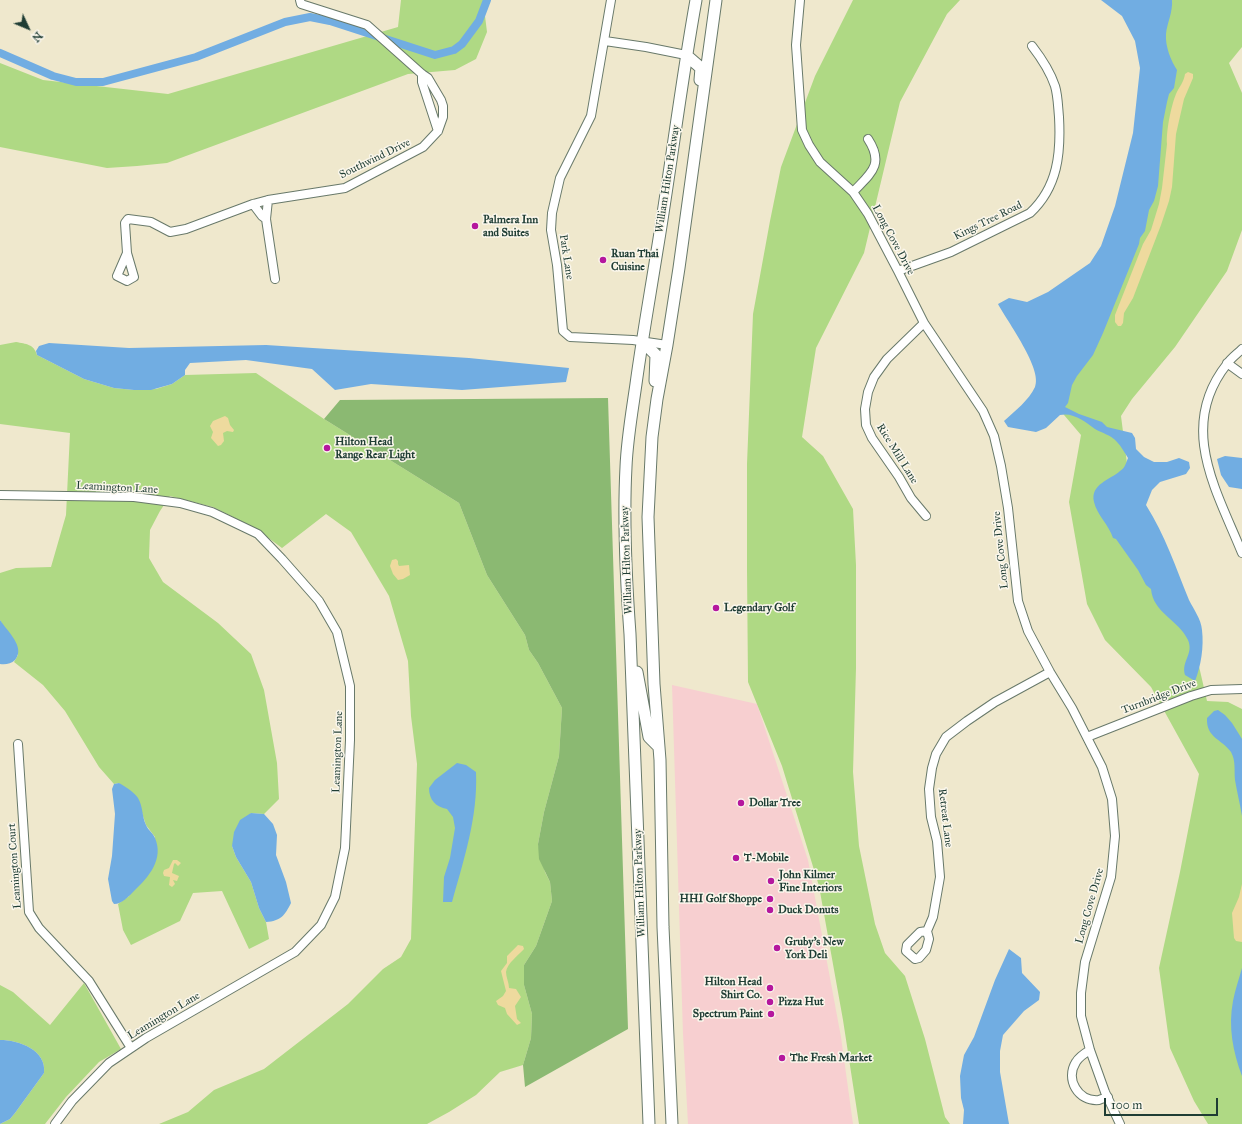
<!DOCTYPE html>
<style>
body{margin:0}
#map{position:relative;width:1242px;height:1124px;overflow:hidden;background:#efe8cd;font-family:"IM FELL Great Primer",serif}
canvas{display:block}
.north{position:absolute;left:8px;top:8px;width:40px;height:40px;-webkit-text-stroke:3px #fbf7ec;paint-order:stroke;rotate:134deg;font-size:11px;font-weight:700;line-height:16px;text-align:center;color:#1f3d34}
.north::after{content:'';display:block;margin:auto;width:14px;height:18px;background:#1f3d34;clip-path:polygon(50% 0,100% 100%,50% 72%,0 100%)}
.scale{position:absolute;left:1104px;top:1098px;width:114px;height:18px;box-sizing:border-box;border:2px solid #1f3d34;border-top:0;padding-left:5px;font-size:12px;line-height:14px;white-space:nowrap;color:#1f3d34;-webkit-text-stroke:3px #fbf7ec;paint-order:stroke}
</style>
<div id="map">
<canvas width="1242" height="1124"></canvas>
<div class="north">N</div>
<div class="scale">100 m</div>
</div>
<script>
const ctx = document.querySelector('canvas').getContext('2d');
ctx.lineJoin = 'round';
function fill(path, color) { ctx.fillStyle = color; ctx.fill(path, 'evenodd'); }
function strokePath(path, color, width, dash) { ctx.strokeStyle = color; ctx.lineWidth = width; ctx.lineCap = dash ? 'butt' : 'round'; ctx.setLineDash(dash || []); ctx.stroke(path); }
function drawText(font, color, halo, rows, align = 'center') {
  ctx.font = font + ' "IM FELL Great Primer",serif'; ctx.lineWidth = 3; ctx.setLineDash([]); ctx.textBaseline = 'middle'; ctx.strokeStyle = halo; ctx.fillStyle = color; for (const [text, x, y, turn = 0] of rows) {
    ctx.save(); ctx.translate(x, y); ctx.rotate((+turn || 0) * Math.PI / 180); ctx.textAlign = isNaN(turn) ? turn : align; if (halo) ctx.strokeText(text, 0, 0); ctx.fillText(text, 0, 0); ctx.restore();
  }
}
const built = new Path2D(`
 M672,685L757,704L808,860L841,1037L853,1124H688L683,1034Z`);
const green = new Path2D(`
 M401,0H483L487,32L476,59L455,70L408,74L167,163L137,166L107,168L0,147V63L43,80L168,94L398,27Z
 M853,0H960L947,14L900,102L864,253L816,348L802,437L823,456L853,509L856,565V668L853,772L859,846L875,924L885,953L905,976L925,1039L945,1117L950,1124H859L843,1020L819,886L782,766L748,682L747,570V464L753,314L770,221L781,167L815,76Z
 M1142,0H1242V47L1229,63L1242,93V230L1227,271L1175,347L1132,399L1121,416L1130,487L1189,623L1207,701L1228,702L1242,709V1124H1208L1194,1101L1170,1048L1159,968L1180,872L1199,774L1151,687L1105,640L1087,604L1069,502L1081,435L1053,402L1144,162Z
 M16,342C26,344 34,344 37,355L84,379L114,388L134,390L156,389L172,384L185,375L256,373L324,419L459,503L487,575L525,635L529,650L538,663L562,708L559,756L544,812L538,844L545,872L550,882L552,901L536,946L524,965V985L532,1014L531,1038L523,1065L500,1072L476,1095L449,1112L427,1124H159L188,1112L214,1090L264,1069L348,1004L383,969L401,957L411,939L417,764L411,716L408,661L389,596L351,532L326,514L282,548L255,528L213,507L170,496L160,511L150,530L149,558L163,582L218,623L251,654L264,690L277,763L279,799L264,814L251,813L232,846L236,857L251,882L259,908L266,922L269,939L249,949L222,891L193,893L180,921L131,945L123,930L118,904L129,896L155,837L146,825L142,813L119,783L114,784L99,767L65,711L43,685L14,662L18,655L0,620V573L16,568L51,567L66,515L70,433L0,424V345Z
 M84,983L121,1049L99,1062L66,1097L45,1124H0L10,1119L15,1113L44,1073C47,1050 19,1040 0,1040V985L13,992L50,1025Z`);
const forest = new Path2D(`
 M608,398L628,1029L525,1087L523,1065L531,1038L532,1014L524,985V965L536,946L552,901L550,882L539,859L538,844L544,812L559,756L562,708L538,663L529,650L525,635L487,575L459,503L324,419L340,400Z`);
const sand = new Path2D(`
 M1188,72L1193,74V78L1184,99L1176,134L1172,187L1169,201L1161,225L1133,298L1124,313L1123,323L1121,326H1118L1115,322V315L1143,244L1151,230L1159,204L1162,188L1167,144C1166,132 1171,106 1176,94C1179,87 1184,82 1185,74Z
 M225,416L228,418L230,425L234,430L233,432L227,431L223,433L224,441L221,445L218,446L211,438L213,432L210,426L213,421Z
 M396,559L398,561V564L399,566L409,565L410,575L403,579L398,580L393,574L390,566L392,560Z
 M173,860H177L181,863L178,866L175,863L174,864L172,873L179,876L177,881L173,880L175,884L172,887L169,885L170,877L164,876L163,873L164,870L169,868Z
 M1242,884V942L1236,941L1234,938L1232,913L1239,897Z
 M518,945L523,946L524,949C519,955 507,963 506,972C506,977 509,983 509,988L516,989L521,997L515,1006L517,1019L521,1023L517,1025L507,1014L505,1008L498,1005L496,1001L503,996L506,991L501,971L507,963V956Z`);
const water = new Path2D(`
 M1101,0H1172C1173,12 1167,23 1166,34C1165,46 1171,61 1177,70L1174,88L1169,94L1167,102L1163,122L1158,186L1154,201L1149,210L1145,231L1140,238L1139,244L1103,333L1093,355L1077,376L1072,385L1068,403L1065,407L1079,414L1102,422L1107,427L1132,433L1135,438L1136,449L1144,457L1154,462H1167L1179,458L1189,462L1190,468L1186,474L1160,482L1152,490L1146,505C1165,535 1176,568 1189,600C1194,610 1201,619 1202,630C1204,647 1201,666 1195,681L1185,675C1181,661 1194,654 1188,640C1179,620 1153,613 1151,589L1146,585L1138,570L1116,539L1113,538C1109,525 1097,515 1094,502C1090,484 1110,480 1120,471C1125,468 1126,463 1128,458C1124,452 1121,446 1117,442C1111,435 1102,433 1095,429C1086,422 1073,412 1060,415L1046,428L1036,432L1008,427L1004,421C1015,411 1029,400 1035,387C1043,369 1007,321 998,304L1009,298L1027,302L1048,292L1090,263L1101,246L1115,206L1133,133L1140,68L1135,41L1122,16Z
 M49,343L129,348L266,345L469,358L569,368L566,382L462,390L371,384L335,390L312,369L246,360L190,363L185,370V375L172,384L151,390H134L114,388L84,379L37,355L36,351L39,346Z
 M1225,456L1242,458V489L1229,487L1221,475L1217,459Z
 M0,620C7,631 26,647 15,660C11,664 5,665 0,664Z
 M1218,710L1225,715L1232,723L1242,739V816C1240,804 1237,792 1235,780C1234,770 1236,761 1231,752C1222,739 1206,738 1207,718L1214,711Z
 M457,763L466,765L476,772C478,817 464,859 452,902H443L444,877L450,858L455,828L453,817L447,809C436,807 429,800 429,788L435,780Z
 M119,783C126,787 134,792 138,798C143,806 142,817 146,825C148,830 153,833 155,838C164,859 149,877 134,891C129,896 122,904 114,904L112,901L108,879L112,856L115,814L112,789L114,784Z
 M251,813L264,814L273,824L277,835L276,855L286,882L291,903C285,915 281,921 266,922L259,908L251,882L236,857L232,846L234,832L240,820Z
 M1009,949L1021,958L1022,973L1040,992L1039,1000L1024,1011L1003,1035L1000,1051V1072L1009,1124H963L964,1110L961,1098L960,1076L964,1055L974,1037L995,980Z
 M1242,968V1076C1233,1052 1228,1027 1233,1001C1235,990 1239,979 1242,968Z
 M0,1040C19,1040 47,1050 44,1073L15,1113L10,1119L0,1124Z`);
const canal = new Path2D(`
 M0,53L53,76L76,82H103L196,57L285,22L310,17L330,21L435,55L454,50L462,44L479,21L487,0`);
const minor = new Path2D(`
 M611,0L591,116L560,178L552,213L551,230L557,265L563,331L570,337L633,340L667,345
 M800,0L796,45L802,130L809,145L820,162L853,192L868,214L898,271L924,323L983,411L994,436L1001,466L1008,508L1018,601L1028,631L1050,672L1072,708L1102,767L1112,799L1115,836L1111,877L1085,962L1081,993V1016L1090,1050L1105,1092L1120,1124
 M605,41L646,47L686,55
 M422,74V82L438,131
 M853,192C870,174 885,165 868,139
 M268,200L266,219L275,279
 M253,204L262,216L266,219
 M127,253L117,276L127,281L134,277L127,253L125,223L128,219L151,222L170,232L186,229L253,204L268,200L345,188L423,147L438,131L443,117V106L441,100L428,78L422,74L367,25L301,4L300,0
 M898,271L951,252L1030,213C1058,187 1061,153 1059,117C1058,107 1058,96 1055,86C1050,71 1042,59 1032,46
 M924,323L887,359L874,377L868,392L865,409L866,425L872,438L899,477L911,498L926,516
 M1242,349C1237,354 1231,358 1227,364C1177,427 1217,491 1242,553
 M1227,363L1242,374
 M0,495L134,497L180,503L212,512L258,534L282,559L319,601L337,632L350,686V740L345,848L335,897L321,925L295,952L146,1038L109,1063L72,1101L55,1124
 M1087,737L1191,696L1211,690L1242,689
 M18,744L29,912L39,928L89,981L131,1048
 M927,931L920,932L907,945L906,951L915,959L919,958L926,950L929,939L927,931L933,917L940,877L937,841L931,817L929,789L932,768L936,754L946,737L967,721L995,702L1050,672
 M1090,1050C1085,1053 1079,1057 1076,1062C1065,1079 1078,1102 1099,1100C1101,1099 1105,1098 1108,1097`);
const highway = new Path2D(`
 M686,55L701,68L700,80
 M642,341L656,355L655,381
 M637,672L649,737L658,746
 M649,1124L630,634C626,579 623,523 626,467C627,440 632,412 636,384C642,340 650,295 657,251C671,167 681,83 696,0
 M672,1124L663,927L660,760L654,684L648,517L652,437L657,399L667,345L679,268L716,0`);
const markers = [
 [475,226,4,"#b5179e"],
 [603,260,4,"#b5179e"],
 [327,448,4,"#b5179e"],
 [716,608,4,"#b5179e"],
 [741,803,4,"#b5179e"],
 [736,858,4,"#b5179e"],
 [771,881,4,"#b5179e"],
 [770,899,4,"#b5179e"],
 [770,910,4,"#b5179e"],
 [777,948,4,"#b5179e"],
 [770,988,4,"#b5179e"],
 [770,1002,4,"#b5179e"],
 [771,1014,4,"#b5179e"],
 [782,1058,4,"#b5179e"]
];
const streetNames = [
 ["Southwind Drive",375,159,-26],
 ["William Hilton Parkway",668,179,-81],
 ["Kings Tree Road",988,221,-26],
 ["Long Cove Drive",893,240,62],
 ["Park Lane",566,257,81],
 ["Rice Mill Lane",897,454,58],
 ["Leamington Lane",117,488,3],
 ["Long Cove Drive",1001,550,-96],
 ["William Hilton Parkway",627,560,-92],
 ["Turnbridge Drive",1159,697,-21],
 ["Leamington Lane",338,752,-88],
 ["Retreat Lane",945,818,83],
 ["Leamington Court",15,866,-94],
 ["William Hilton Parkway",640,883,-92],
 ["Long Cove Drive",1090,906,-74],
 ["Leamington Lane",164,1016,-31]
];
const poiNames = [
 ["Palmera Inn",483,220],
 ["and Suites",483,233],
 ["Ruan Thai",611,254],
 ["Cuisine",611,267],
 ["Hilton Head",335,442],
 ["Range Rear Light",335,455],
 ["Legendary Golf",724,608],
 ["Dollar Tree",749,803],
 ["T-Mobile",744,858],
 ["John Kilmer",779,875],
 ["Fine Interiors",779,888],
 ["HHI Golf Shoppe",762,899,"right"],
 ["Duck Donuts",778,910],
 ["Gruby's New",785,942],
 ["York Deli",785,955],
 ["Hilton Head",762,982,"right"],
 ["Shirt Co.",762,995,"right"],
 ["Pizza Hut",778,1002],
 ["Spectrum Paint",763,1014,"right"],
 ["The Fresh Market",790,1058]
];
fill(built, '#f7cfd0');
fill(green, '#afd984');
fill(forest, '#8bb972');
fill(sand, '#eeda9e');
fill(water, '#71ade2');
strokePath(canal, '#71ade2', 8);
strokePath(minor, '#68796a', 10);
strokePath(highway, '#68796a', 13);
strokePath(minor, '#fff', 8);
strokePath(highway, '#fff', 11);
for (const [x, y, r, color] of markers) { const dot = new Path2D(); dot.arc(x, y, r, 0, 2 * Math.PI); ctx.fillStyle = color; ctx.fill(dot); strokePath(dot, '#fbf7ec', 1.5); }
drawText('11px', '#1f3d34', '#fbf7ec', streetNames);
drawText('bold 11px', '#1f3d34', '#fbf7ec', poiNames, 'left');
</script>
